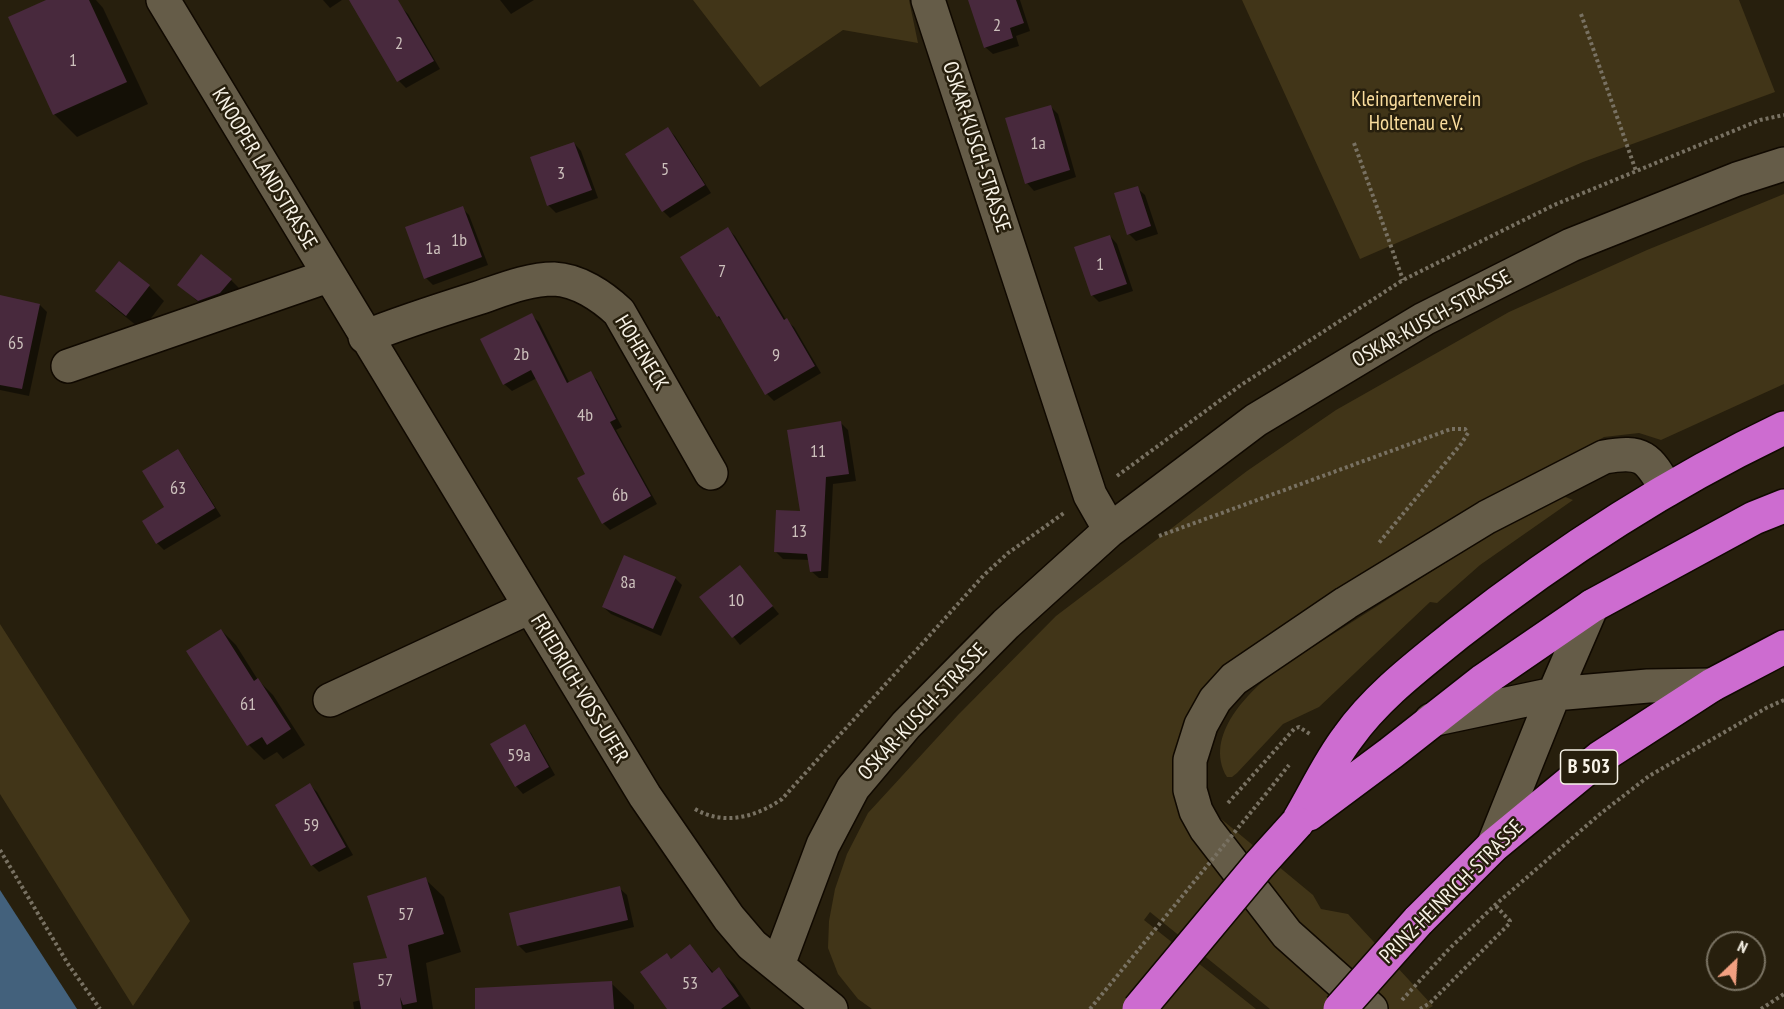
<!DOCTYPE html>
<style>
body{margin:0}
#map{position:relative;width:1784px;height:1009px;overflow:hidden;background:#271f0d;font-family:"PT Sans Narrow",sans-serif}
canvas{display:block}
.north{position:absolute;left:1706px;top:931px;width:60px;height:60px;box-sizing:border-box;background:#271f0d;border:2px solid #7b7464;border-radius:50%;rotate:25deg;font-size:16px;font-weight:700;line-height:24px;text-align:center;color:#f8f3e7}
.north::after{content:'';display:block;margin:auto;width:21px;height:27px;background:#f2a081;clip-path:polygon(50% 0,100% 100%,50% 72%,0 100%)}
</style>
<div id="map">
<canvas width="1784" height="1009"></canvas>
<div class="north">N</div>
</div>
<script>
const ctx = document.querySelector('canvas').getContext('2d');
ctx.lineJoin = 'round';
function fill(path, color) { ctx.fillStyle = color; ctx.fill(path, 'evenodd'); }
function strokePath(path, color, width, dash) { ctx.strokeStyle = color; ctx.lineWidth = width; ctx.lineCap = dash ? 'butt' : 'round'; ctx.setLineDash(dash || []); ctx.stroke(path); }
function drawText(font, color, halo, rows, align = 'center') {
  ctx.font = font + ' "PT Sans Narrow",sans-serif'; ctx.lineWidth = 5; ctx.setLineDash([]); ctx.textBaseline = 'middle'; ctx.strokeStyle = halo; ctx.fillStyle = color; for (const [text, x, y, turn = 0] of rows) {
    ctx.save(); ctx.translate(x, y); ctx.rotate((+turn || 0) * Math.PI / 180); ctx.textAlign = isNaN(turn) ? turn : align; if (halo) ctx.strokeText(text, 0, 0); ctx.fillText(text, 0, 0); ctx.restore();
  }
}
const green = new Path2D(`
 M693,0H909L918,43L843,30L760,87Z
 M1242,0H1739L1775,92L1583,162L1360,259Z
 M1784,194V384L1661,440L1639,433L1604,437L1455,520L1211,689L1194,838L1220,818L1313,895L1321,909L1348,914L1433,1006L1428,1009H1270L1150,912L1144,920L1256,1009H872L858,999L838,974L828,948L829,921L835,889L847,854L868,813L958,715L1056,616L1247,471L1336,410L1509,312L1647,250Z
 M1563,496L1573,500L1480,565L1437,603L1430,602L1319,707L1283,724L1237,773L1232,777H1227C1203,736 1248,692 1278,669L1519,516Z
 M0,624L190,921L133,1006L0,794Z`);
const water = new Path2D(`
 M0,890L77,1009H0Z`);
const shadow = new Path2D(`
 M49,0H96L103,8L148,104L77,137L54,114L10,18Z
 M323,0H342L330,8Z
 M500,0H534L511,14Z
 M969,0H1020L1030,31L1016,36L1019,46L993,54L985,47Z
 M401,7L408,14L440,69L406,88L399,81Z
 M1051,107L1058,114L1076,177L1034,191L1027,183Z
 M668,129L675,136L711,193L670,218L663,211Z
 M574,143L581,151L598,198L556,213L548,205Z
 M1137,188L1145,195L1158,234L1136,241L1129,234Z
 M462,208L469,215L488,265L433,285L426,278Z
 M728,229L735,236L786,320L794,327L821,373L774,401L767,394L725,324L718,317Z
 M1110,236L1117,244L1133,291L1099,302L1092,295Z
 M120,263L149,286L164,301L142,330L112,306L97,291Z
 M231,280L246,295L214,316L179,285Z
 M0,297L40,305L47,312L29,396L0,390Z
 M531,315L539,322L570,384L590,373L597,380L622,427L616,430L657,504L610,530L603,523L587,475L537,378L512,391L504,384Z
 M841,423L848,430L856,481L833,484L828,578H819L811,571L810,560L783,559L776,552L802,513Z
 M177,451L184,458L221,516L164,550L157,543L144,522L166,508Z
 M740,567L779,614L740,645L702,597Z
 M675,578L682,585L661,636L611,614L603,607Z
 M221,630L236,645L258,680L273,695L305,745L283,759L277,752L264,760L249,745L188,651Z
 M524,726L531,733L555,775L523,794L516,786Z
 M310,785L317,792L353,855L319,872L312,865Z
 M425,879L444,897L461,952L426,963L433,1009H354L353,1002L361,1000L389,959Z
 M619,888L627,895L634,927L526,953L518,945Z
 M690,946L714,973L719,969L734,984L751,1009H669L667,955L672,960Z
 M611,983L634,1005V1009H500Z`);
const building = new Path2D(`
 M46,0H89L127,82L53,115L8,17Z
 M349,0H398L434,61L397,82Z
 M968,0H1016L1024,23L1010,28L1013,38L984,48Z
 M1051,105L1070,170L1025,184L1005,118Z
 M668,127L705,185L662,212L625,154Z
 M574,142L592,190L547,206L530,157Z
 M1138,186L1151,226L1127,235L1114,193Z
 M463,206L482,257L424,279L405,227Z
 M728,227L784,320L787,318L815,366L765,395L719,316L717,317L680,257Z
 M1110,235L1127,284L1091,296L1074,247Z
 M201,254L232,279L220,293L198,301L177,285Z
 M119,261L150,285L126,316L95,291Z
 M0,295L40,304L22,389L0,385Z
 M532,313L567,383L591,371L616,419L610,422L651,496L602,524L577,478L585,474L531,370L503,385L480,339Z
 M841,421L849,474L826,477L821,571L810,572L807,554L774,552L776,510L800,511L787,430Z
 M178,449L215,508L156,544L142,521L164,507L142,471Z
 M624,555L676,577L653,629L602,607Z
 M740,565L773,606L732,638L699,597Z
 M221,629L254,681L258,678L291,729L267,745L262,737L247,746L186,651Z
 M525,724L549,767L515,787L490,744Z
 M310,783L346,847L311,866L275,805Z
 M426,877L444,934L408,945L417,1002L403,1005L400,997L402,1009H361L353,963L387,958L367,896Z
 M620,886L628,920L517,946L509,913Z
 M690,944L712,973L719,967L739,996L721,1009H667L640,972L667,953L671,959Z
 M612,981L614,1009H475V988Z`);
const path = new Path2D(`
 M1581,14L1636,171
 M1354,143L1403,280
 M1117,476L1241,385L1403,280L1554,205L1760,120L1784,115
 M1159,536L1451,429H1465L1468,433L1461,444L1378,544
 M1265,795L1289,765
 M1228,803L1294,729L1299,727L1310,734
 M695,809C724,826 756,817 782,799L984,575L1008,553L1064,513
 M0,850L68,964L100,1009
 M1402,1000L1449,949L1495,905L1600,814L1649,776L1766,708L1784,700
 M1420,1009L1430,1003L1509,924L1510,921L1495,905
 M1761,1009L1784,994`);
const minor = new Path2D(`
 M163,0L645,796L729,918L752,945L831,1009
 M928,0L1090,495L1110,530
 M365,337C402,322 440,310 478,298C502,290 528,279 554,279C578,280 602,296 619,312L711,473
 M68,366L328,276
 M330,700L530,607
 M1431,720L1554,694L1648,686L1712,685
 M1493,846L1554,694L1592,606
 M778,965L823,845L853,788L906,725L1006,624L1110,530L1256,420L1424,319L1571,245L1737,179L1784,164
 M1371,1009L1287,934L1206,829L1196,811L1190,790V760L1201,725L1215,700L1234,679L1346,603L1487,517L1604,457C1643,450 1648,457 1667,490`);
const highway = new Path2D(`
 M1309,814L1391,753L1484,680L1592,606L1754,518L1784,506
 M1297,823C1314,795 1328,763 1348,737C1377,696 1419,665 1457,634C1558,555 1668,483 1784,428
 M1418,921L1493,846L1601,757L1712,685L1784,647`);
const pathBridge = new Path2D(`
 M1090,1009L1265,795`);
const highwayBridge = new Path2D(`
 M1139,1009L1259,865L1297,823
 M1340,1009L1418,921`);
const numberNames = [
 ["2",997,26],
 ["2",399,44],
 ["1",73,61],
 ["1a",1038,144],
 ["5",665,170],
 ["3",561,174],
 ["1b",459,241],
 ["1a",433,249],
 ["1",1100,265],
 ["7",722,272],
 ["65",16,344],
 ["2b",521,355],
 ["9",776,356],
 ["4b",585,416],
 ["11",818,452],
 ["63",178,489],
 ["6b",620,496],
 ["13",799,532],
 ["8a",628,583],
 ["10",736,601],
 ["61",248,705],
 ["59a",519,756],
 ["59",311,826],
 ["57",406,915],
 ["57",385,981],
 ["53",690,984]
];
const shields = [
 [1589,767,57]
];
const shieldNames = [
 ["B 503",1589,767]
];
const parkNames = [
 ["Kleingartenverein",1416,100],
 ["Holtenau e.V.",1416,124]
];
const streetNames = [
 ["OSKAR-KUSCH-STRASSE",976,147,72],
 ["KNOOPER LANDSTRASSE",264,169,59],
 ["OSKAR-KUSCH-STRASSE",1432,319,-29],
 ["HOHENECK",641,353,59],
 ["FRIEDRICH-VOSS-UFER",579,689,59],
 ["OSKAR-KUSCH-STRASSE",923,712,-47],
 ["PRINZ-HEINRICH-STRASSE",1452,892,-45]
];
fill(green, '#413518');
fill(water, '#43617c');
fill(shadow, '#0007');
fill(building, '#48293d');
strokePath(minor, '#100900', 36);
strokePath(highway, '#100900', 36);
strokePath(path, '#787162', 4, [3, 3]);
strokePath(minor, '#655c48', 33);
strokePath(highway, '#cd6cd0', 33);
strokePath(highwayBridge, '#100900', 36, []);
strokePath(pathBridge, '#787162', 4, [3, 3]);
strokePath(highwayBridge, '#cd6cd0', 33);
drawText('18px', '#ccc0bc', null, numberNames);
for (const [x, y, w] of shields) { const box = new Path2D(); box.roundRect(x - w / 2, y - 17, w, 34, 4.5); ctx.fillStyle = '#271f0d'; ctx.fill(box); strokePath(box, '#f8f3e7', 1.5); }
drawText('bold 20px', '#f8f3e7', null, shieldNames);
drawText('21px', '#fadd9d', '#271f0d', parkNames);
drawText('21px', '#f8f3e7', '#271f0d', streetNames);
</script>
